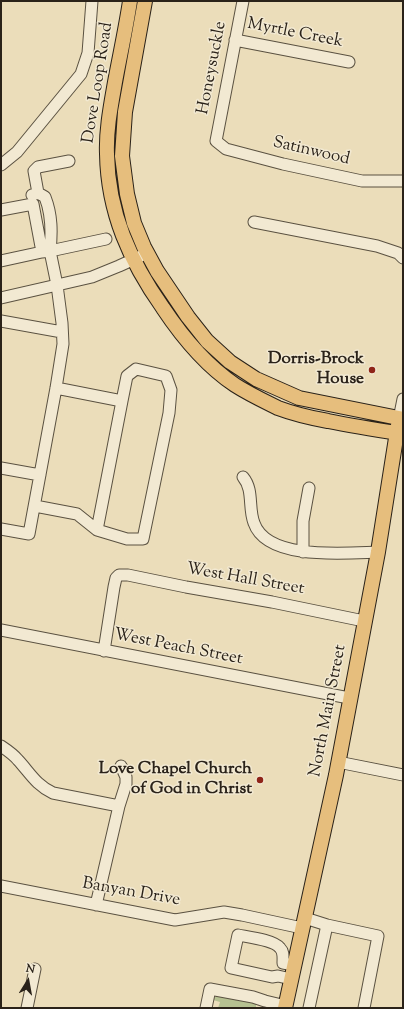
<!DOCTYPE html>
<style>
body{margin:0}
#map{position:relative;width:404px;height:1009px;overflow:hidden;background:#ebddba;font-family:"Sorts Mill Goudy",serif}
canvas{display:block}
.frame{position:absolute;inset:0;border:2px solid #2a2219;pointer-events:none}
.north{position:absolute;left:8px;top:961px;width:40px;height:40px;-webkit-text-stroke:3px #f2e9d2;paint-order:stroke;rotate:11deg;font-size:11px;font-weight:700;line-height:16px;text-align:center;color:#2a2219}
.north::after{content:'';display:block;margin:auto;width:14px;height:18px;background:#2a2219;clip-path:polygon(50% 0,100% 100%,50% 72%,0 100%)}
</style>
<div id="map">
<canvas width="404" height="1009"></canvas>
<div class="frame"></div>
<div class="north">N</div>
</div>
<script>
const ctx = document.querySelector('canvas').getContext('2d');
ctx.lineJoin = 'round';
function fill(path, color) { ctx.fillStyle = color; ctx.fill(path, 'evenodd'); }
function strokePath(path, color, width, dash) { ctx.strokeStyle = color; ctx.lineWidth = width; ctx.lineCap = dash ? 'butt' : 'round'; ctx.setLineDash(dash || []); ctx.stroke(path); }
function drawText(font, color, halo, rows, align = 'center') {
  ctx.font = font + ' "Sorts Mill Goudy",serif'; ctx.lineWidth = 3; ctx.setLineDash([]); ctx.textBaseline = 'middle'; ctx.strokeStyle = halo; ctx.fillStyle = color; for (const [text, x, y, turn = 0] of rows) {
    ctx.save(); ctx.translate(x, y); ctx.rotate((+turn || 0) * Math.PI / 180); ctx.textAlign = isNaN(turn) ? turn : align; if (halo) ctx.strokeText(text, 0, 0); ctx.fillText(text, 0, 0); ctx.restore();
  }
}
const green = new Path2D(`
 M216,996L253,1001L256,1004V1008H218L220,1002L213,1000Z`);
const minor = new Path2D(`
 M243,1L216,141L226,149L283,164L362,181H403
 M235,40L349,62
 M1,165L17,152L81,74L88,53L92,1
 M38,193L45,197C52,215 52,232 50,251L106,239
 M32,195L38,193L34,171L38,167L69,161
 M1,210L33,204L42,252L50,251L57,285L62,323L63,344L56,388L29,534L1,529
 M254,222L377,246L398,253L403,258
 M1,261L42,252
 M1,298L92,277L119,266L141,256
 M1,321L62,332
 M399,419L403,399
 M1,468L40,475
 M243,477C254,490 248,508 254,523C267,561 346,553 378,552
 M35,506L77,514L97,530L127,539H143L169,413L171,390L166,376L136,369L127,376L122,401L56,388
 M97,530L122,401
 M303,552V521L309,488
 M1,630L349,698
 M104,651L114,587L116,578L119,575H128L186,587L272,602L364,621
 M1,746C7,750 14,755 18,760C30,773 36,785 53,793L119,806
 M338,762L403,775
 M1,886L175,920L224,912L242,915L302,928
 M96,905L119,806L126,784V777L121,766
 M305,918L327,925L378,936L364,1008
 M291,979L278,976L272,977L231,968L238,935C248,937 274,940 280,948C284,952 283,957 283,963L294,965
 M27,1008L35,969
 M206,1008L210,989L253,997L265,1001L286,1006
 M309,1008L327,925`);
const major = new Path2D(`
 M130,1C126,28 120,55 115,82C111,105 106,130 107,154C108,213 130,261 163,308C183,338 205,365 235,385C249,394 264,401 278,408C294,414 311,418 328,421C353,426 378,430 403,434
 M145,1L125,112L122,156L127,194L134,223L144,247L157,271L188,317L207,341L230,362L256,379L299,398L403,419
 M285,1008L336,775L378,552L399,419`);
const markers = [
 [372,370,4,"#8f2418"],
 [260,780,4,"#8f2418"]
];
const streetNames = [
 ["Myrtle Creek",295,34,11],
 ["Honeysuckle",213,68,-79],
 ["Dove Loop Road",99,83,-81],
 ["Satinwood",311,152,13],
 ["West Hall Street",245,580,10],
 ["West Peach Street",178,648,11],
 ["North Main Street",329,711,-79],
 ["Banyan Drive",131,893,10]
];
const poiNames = [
 ["Dorris-Brock",364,360],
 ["House",364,380],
 ["Love Chapel Church",252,770],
 ["of God in Christ",252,790]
];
fill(green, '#b6c191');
strokePath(minor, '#5a5141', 13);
strokePath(major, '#2a2219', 16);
strokePath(minor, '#f2e9d2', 11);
strokePath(major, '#e6be7d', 14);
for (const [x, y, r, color] of markers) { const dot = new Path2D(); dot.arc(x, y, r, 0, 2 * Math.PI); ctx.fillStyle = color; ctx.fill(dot); strokePath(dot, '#f2e9d2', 1.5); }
drawText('17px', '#2a2219', '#f2e9d2', streetNames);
drawText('bold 17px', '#2a2219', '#f2e9d2', poiNames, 'right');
</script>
